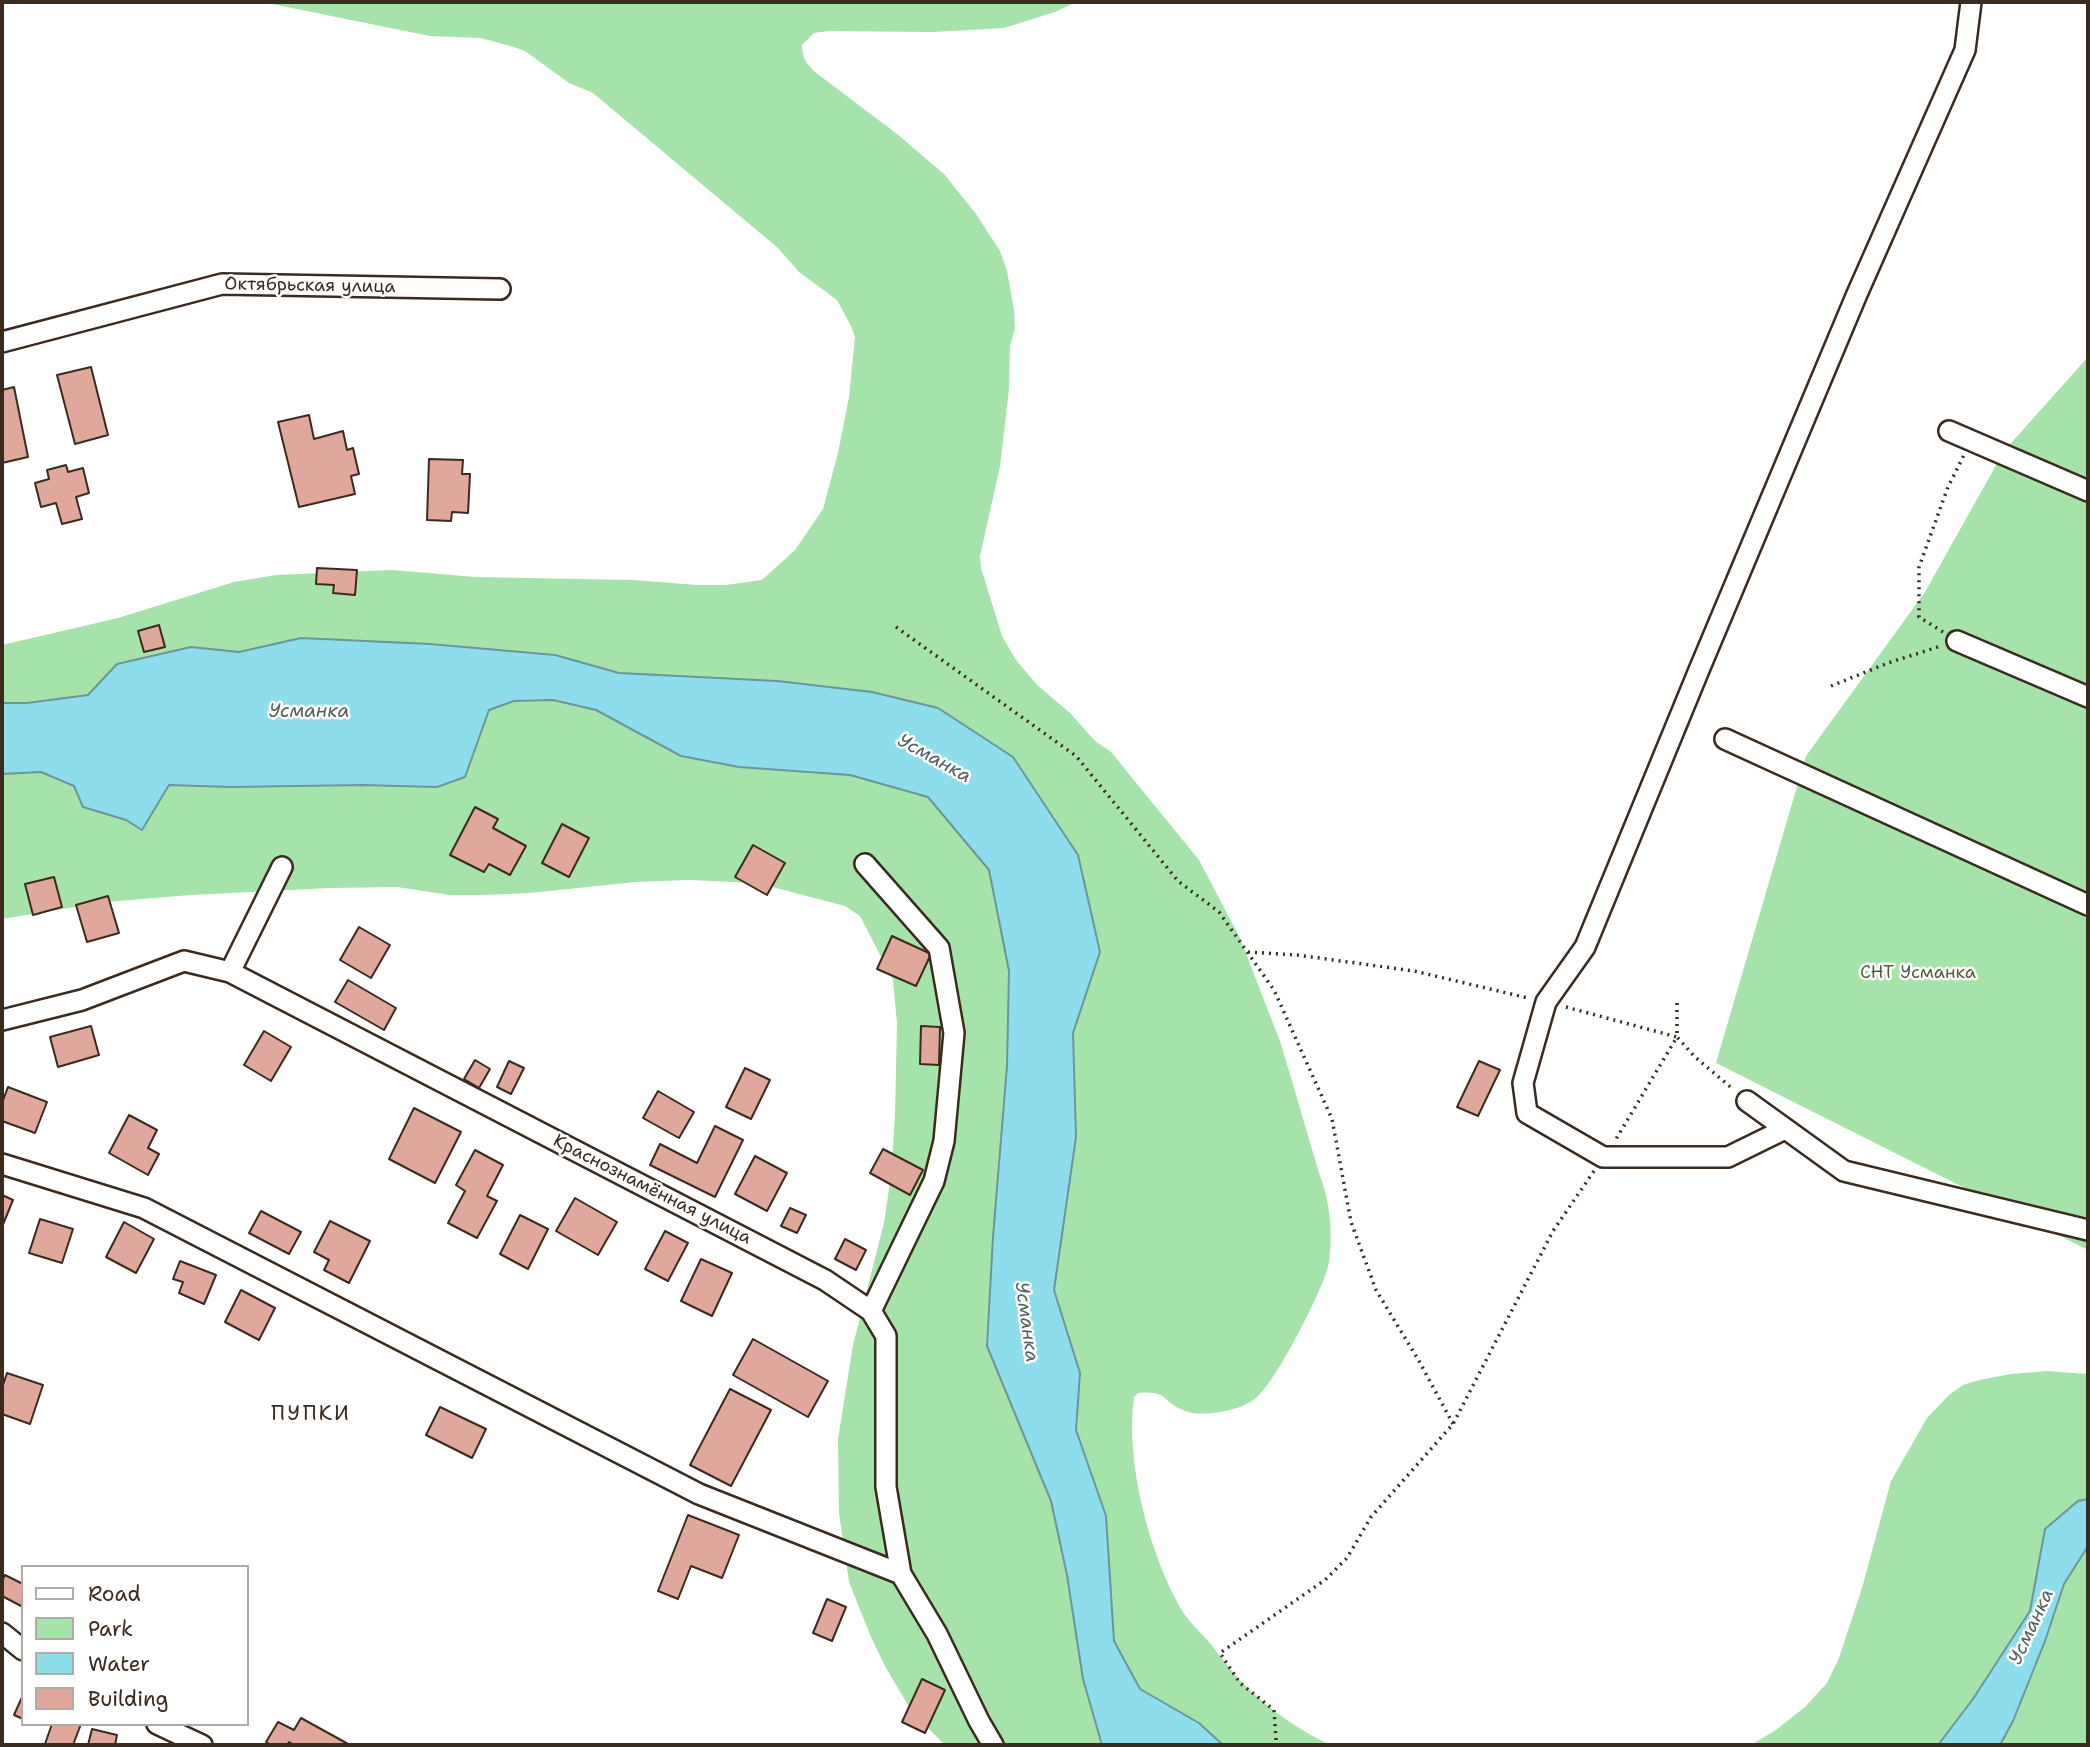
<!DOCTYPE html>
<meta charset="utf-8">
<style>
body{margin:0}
#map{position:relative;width:2090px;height:1747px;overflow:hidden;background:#fff;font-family:"Shantell Sans",sans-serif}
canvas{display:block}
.frame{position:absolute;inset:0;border:4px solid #3b2a1e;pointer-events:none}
.legend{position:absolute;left:21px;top:1565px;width:228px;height:161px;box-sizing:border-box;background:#fff;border:2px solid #b1aaa5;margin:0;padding:9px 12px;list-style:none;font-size:21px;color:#3b2a1e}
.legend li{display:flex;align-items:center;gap:14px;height:35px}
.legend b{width:35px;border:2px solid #b1aaa5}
</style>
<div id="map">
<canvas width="2090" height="1747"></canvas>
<div class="frame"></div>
<ul class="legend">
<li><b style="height:9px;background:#fff"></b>Road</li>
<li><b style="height:19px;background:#a5e3aa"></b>Park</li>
<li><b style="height:19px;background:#8eddec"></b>Water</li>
<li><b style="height:19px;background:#e0a79c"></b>Building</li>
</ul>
</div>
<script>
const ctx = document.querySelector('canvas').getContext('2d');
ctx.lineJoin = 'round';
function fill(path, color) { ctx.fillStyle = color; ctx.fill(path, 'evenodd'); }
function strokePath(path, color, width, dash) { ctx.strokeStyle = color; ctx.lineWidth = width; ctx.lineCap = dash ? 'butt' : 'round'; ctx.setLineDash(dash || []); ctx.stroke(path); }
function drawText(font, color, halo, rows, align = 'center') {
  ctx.font = font + ' "Shantell Sans",sans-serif'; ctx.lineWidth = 5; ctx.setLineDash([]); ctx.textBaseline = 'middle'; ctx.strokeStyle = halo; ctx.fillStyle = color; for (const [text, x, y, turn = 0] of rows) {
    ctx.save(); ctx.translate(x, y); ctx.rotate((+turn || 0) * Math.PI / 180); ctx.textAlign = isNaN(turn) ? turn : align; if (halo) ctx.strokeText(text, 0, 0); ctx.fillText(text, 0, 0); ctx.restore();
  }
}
const green = new Path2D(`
 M246,2H1076L1055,12L1004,28L933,32L828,31L814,33L802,45C802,58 806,63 815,72L897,134L944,174L976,214L1000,251L1007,271L1014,310L1015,328L1010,346L1009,389L1000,466L980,556L981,568L1002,636L1016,660L1037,685L1070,713L1095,741L1111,752L1199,860L1240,938L1281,1044L1319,1173C1330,1201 1333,1232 1329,1262C1325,1287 1276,1381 1257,1397C1250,1403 1241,1407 1233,1409C1219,1413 1199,1416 1185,1411C1162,1403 1170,1390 1138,1393L1134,1397C1125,1462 1149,1553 1181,1609C1188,1621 1200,1632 1209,1642C1222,1658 1235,1677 1251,1691C1274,1713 1301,1731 1330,1745H945L912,1712L885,1666L871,1637L849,1582L839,1513L838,1439L853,1345L884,1223L891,1175L895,1116L897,1023L893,980L860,916L845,906L757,883L689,880L636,882L529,893L483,895H450L397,887L330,888L190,895L106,902L2,919V645L118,618L234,582L276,575L392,570L475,577L633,580L697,585H726L762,580L795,550L823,509L838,453L849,397L855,337L851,326L837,300L799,272L778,248L593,93L569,83L525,51L514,47L481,38L430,36L272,4Z
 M2088,357V1250L1716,1063L1806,756L1925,592L2004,451Z
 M2047,1371L2088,1374V1745H1751L1776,1730L1805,1707L1827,1683L1839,1658L1862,1588L1891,1481L1927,1418L1949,1395L1963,1385L1979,1380L2011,1374Z`);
const water = new Path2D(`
 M301,638L430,644L555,655L619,673L777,681L872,692L938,708L1013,757L1078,855L1100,952L1073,1033L1076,1137L1054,1290L1080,1373L1076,1430L1106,1516L1114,1641L1140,1689L1199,1723L1223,1745H1102L1083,1679L1067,1575L1051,1501L987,1346L993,1237L1007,1066L1009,971L989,870L928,797L850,775L739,767L681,756L596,710L553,700L514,701L489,710L465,777L437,787L362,785L231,787L169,785L142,830L126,820L83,807L74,786L41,772L2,774V703H27L88,695L117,664L191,647L239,652Z
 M2088,1499V1546L2064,1584L2045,1641L2013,1721L2000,1745H1938L1973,1699L2030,1611L2045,1529L2078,1501Z`);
const building = new Path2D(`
 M91,367L108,435L75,444L57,375Z
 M14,387L28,457L2,463V390Z
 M309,415L314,439L343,431L347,450L353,448L359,474L351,476L355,494L299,507L278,422Z
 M429,459L463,460L462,474H470L468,513L452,512L451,521L427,520Z
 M66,465L68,472L83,468L89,493L76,497L82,519L62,524L56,503L41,507L35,483L49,479L47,470Z
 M317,568L357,570L355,595L333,593L334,585L316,584Z
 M159,625L165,647L144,652L138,631Z
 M475,807L498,819L493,828L526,846L510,875L489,864L484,872L450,855Z
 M562,824L589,838L569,877L542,863Z
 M753,845L785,863L767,895L735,877Z
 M54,877L62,907L33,915L25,884Z
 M108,896L119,933L87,942L76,905Z
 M359,927L390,945L371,978L340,960Z
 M892,936L931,954L916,986L877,969Z
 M348,980L396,1008L384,1030L335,1002Z
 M91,1026L99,1055L58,1067L50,1037Z
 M921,1026L940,1027L939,1065L920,1064Z
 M264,1031L291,1047L271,1081L244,1065Z
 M475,1060L490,1069L479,1088L464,1079Z
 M509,1061L524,1068L511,1094L497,1087Z
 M1479,1061L1500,1070L1478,1116L1457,1107Z
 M745,1068L770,1080L751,1119L726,1107Z
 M8,1087L47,1102L35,1133L2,1121V1103Z
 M658,1091L694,1112L679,1138L643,1118Z
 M414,1108L461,1132L435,1183L389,1159Z
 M129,1115L157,1130L148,1148L159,1154L148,1175L109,1153Z
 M715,1126L743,1140L715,1197L650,1165L660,1144L697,1163Z
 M883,1149L923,1170L910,1195L870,1173Z
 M475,1150L503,1165L487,1196L497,1201L477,1238L448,1223L465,1191L456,1185Z
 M755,1156L787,1173L767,1211L735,1194Z
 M2,1195L13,1200L2,1227Z
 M575,1198L617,1222L598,1255L556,1231Z
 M790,1208L806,1215L797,1233L781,1226Z
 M261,1211L301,1232L289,1254L249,1233Z
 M520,1215L548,1229L528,1269L500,1254Z
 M40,1219L73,1229L62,1263L29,1253Z
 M330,1221L370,1241L349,1283L324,1270L329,1260L314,1252Z
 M124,1222L154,1239L136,1273L106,1257Z
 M665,1231L688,1243L668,1281L645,1269Z
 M845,1239L866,1250L856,1270L835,1259Z
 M701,1259L732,1273L712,1316L681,1301Z
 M180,1261L216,1275L204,1304L179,1293L183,1282L173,1279Z
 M241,1290L275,1308L259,1340L225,1322Z
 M753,1339L828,1381L808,1417L733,1375Z
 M7,1373L43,1385L30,1424L2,1414V1388Z
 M730,1389L771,1410L731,1486L690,1465Z
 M440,1407L486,1429L472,1458L426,1435Z
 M688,1515L739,1535L722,1578L691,1566L678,1599L658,1591Z
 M5,1575L23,1584V1607L2,1596V1581Z
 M827,1599L846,1607L832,1641L813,1633Z
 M922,1679L945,1690L925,1733L902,1722Z
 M23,1695V1719L14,1715Z
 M301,1718L350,1745H294L289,1742L287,1745H271L266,1742L278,1722L294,1730Z
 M52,1724H81L73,1745L45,1744Z
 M92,1729L117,1735L115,1745H88Z`);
const path = new Path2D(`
 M896,627L1076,756L1178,881L1219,912L1274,990L1332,1119L1351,1222L1376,1290L1419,1361L1453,1424
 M1943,632L1919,617V567L1948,487L1964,455
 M1831,686L1888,663L1941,646
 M1248,952L1297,955L1414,971L1528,998
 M1677,1003V1037L1695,1057L1734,1090
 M1566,1007L1677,1037L1616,1139
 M1276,1740L1274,1710L1240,1683L1220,1653L1325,1580L1347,1558L1371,1517L1453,1424L1553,1231L1594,1171`);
const minor = new Path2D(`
 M2,342L222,284L500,289
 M1949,431L2088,491
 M1957,641L2088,697
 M1725,739L2088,905
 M865,864L939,948L954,1033L944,1141L934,1181L871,1311
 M230,972L282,867
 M2,1020L82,1000L184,961L230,972L825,1280L871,1311L886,1336V1487L901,1574L937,1634L979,1721L993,1745
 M1747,1101L1844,1171L2088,1230
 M1785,1129L1728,1157H1603L1527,1113L1523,1083L1546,1002L1585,947L1699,670L1857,294L1965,50L1971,2
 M2,1164L144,1208L699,1494L901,1574
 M2,1633L23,1650
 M157,1724L202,1745`);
const streetNames = [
 ["Октябрьская улица",310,286,1],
 ["Краснознамённая улица",652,1190,27]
];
const parkNames = [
 ["СНТ Усманка",1918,973]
];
const waterNames = [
 ["Усманка",309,712],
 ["Усманка",934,759,29],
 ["Усманка",1026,1322,82],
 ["Усманка",2032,1627,-65]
];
const quarterNames = [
 ["ПУПКИ",311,1415]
];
fill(green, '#a5e3aa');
fill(water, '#8eddec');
strokePath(water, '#6d959a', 2);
fill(building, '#e0a79c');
strokePath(building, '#3b2a1e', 2);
strokePath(minor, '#3b2a1e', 24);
strokePath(path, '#3b2a1e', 3.5, [2, 5]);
strokePath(minor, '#fff', 19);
drawText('18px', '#3b2a1e', '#fff', streetNames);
drawText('18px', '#565841', '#fff', parkNames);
drawText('italic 19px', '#54605c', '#fff', waterNames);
ctx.letterSpacing = '2px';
drawText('21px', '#3b2a1e', '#fff', quarterNames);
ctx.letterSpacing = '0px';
</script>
